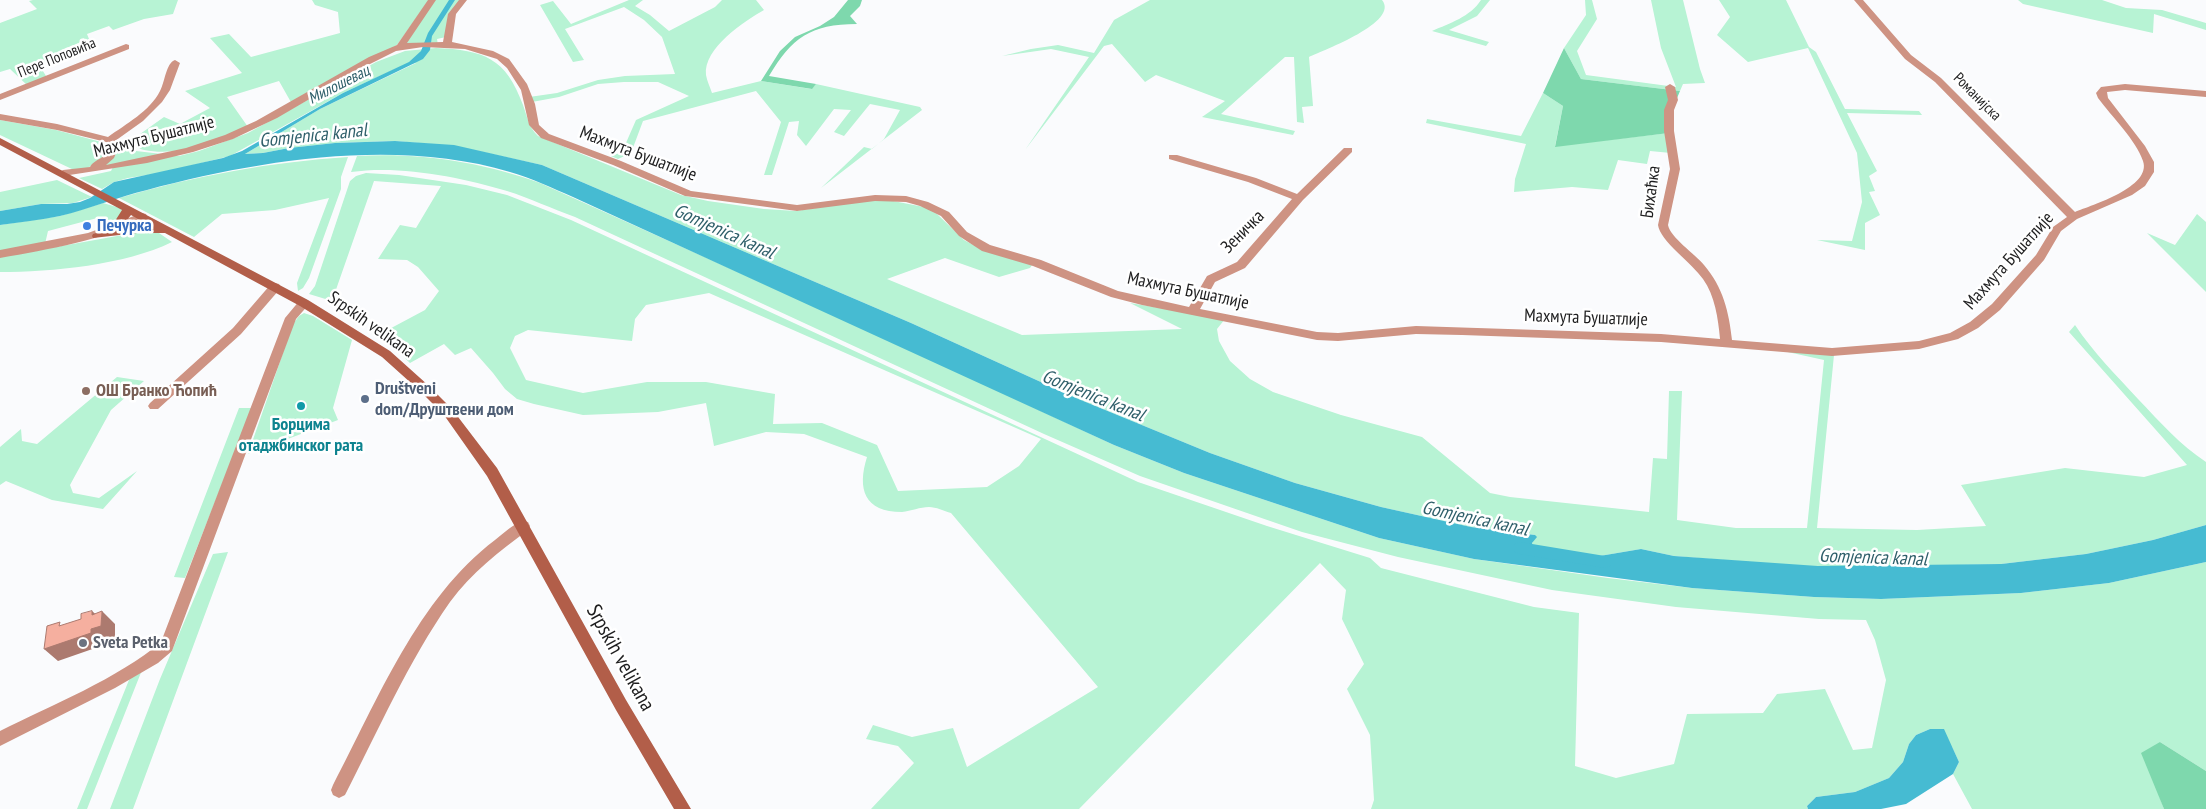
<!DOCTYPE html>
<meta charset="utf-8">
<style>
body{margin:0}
canvas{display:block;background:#fafbfd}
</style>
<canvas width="2206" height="809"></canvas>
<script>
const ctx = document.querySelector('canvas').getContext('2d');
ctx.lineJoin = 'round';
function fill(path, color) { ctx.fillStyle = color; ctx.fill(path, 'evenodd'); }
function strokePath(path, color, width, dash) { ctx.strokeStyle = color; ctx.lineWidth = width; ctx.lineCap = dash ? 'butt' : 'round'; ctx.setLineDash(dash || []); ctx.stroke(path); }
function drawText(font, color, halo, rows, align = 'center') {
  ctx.font = font + ' "PT Sans Narrow",sans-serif'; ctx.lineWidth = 5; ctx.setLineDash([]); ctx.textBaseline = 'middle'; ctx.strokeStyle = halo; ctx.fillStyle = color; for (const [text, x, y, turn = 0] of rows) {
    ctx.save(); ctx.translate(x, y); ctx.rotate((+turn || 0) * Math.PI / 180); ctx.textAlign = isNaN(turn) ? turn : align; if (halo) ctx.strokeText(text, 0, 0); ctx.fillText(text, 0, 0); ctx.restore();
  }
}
const green = new Path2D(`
 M33,0H178L173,14L144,19L113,30L109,26L87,34L89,39L61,50L65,56L39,65L48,79L28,86L10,69L0,72V23L37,9L29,1Z
 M312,0H429L397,45L292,104L279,81L227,97L248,127C209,143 168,163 126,144L164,117L180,124L210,108L185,91L242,73L210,38L229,34L251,57L340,33L338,12L315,5Z
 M433,0H461L446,37L437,39L438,45L408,46L405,41Z
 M629,0H643L635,6L650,15L669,31L715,7L722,0H756L764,10C745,21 703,48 706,75C707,81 710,87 712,93L761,81L811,89L816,84L920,107L922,110L821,188L864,147L872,149L884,139L900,110L870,104L844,136L834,132L851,110L834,109L806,146L797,135L799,121L789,122L772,175H764L781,122L756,91L643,121L631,153L618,159L611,156L622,152L636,120L689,96L658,82H624L598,84L559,97L532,102L529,97L557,93L598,80L625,76L675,74L662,37L644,20L624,7L565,29L584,60L573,62L540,5L553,1L571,24Z
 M1150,0H1382C1400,22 1324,50 1309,57L1313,106L1302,107L1304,123L1297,122L1294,57H1285L1221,114L1295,131L1293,135L1202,117L1225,101L1156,75L1145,82L1112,44L1104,46L1025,150L1089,57L1051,49L1002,56L1031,49L1058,45L1094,53L1114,20Z
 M1481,0H1490L1477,16L1449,30L1489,42L1486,46L1432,31C1450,23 1470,17 1481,0Z
 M1585,0H1592L1597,19L1577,51L1586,75L1676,87L1661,48L1651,0H1683L1700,69L1705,83L1683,84L1680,91L1581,79L1564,48L1586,15Z
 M1719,0H1786L1809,47L1816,52L1845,109L1919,111L1922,115L1847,113L1877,171L1869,176L1875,191L1869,192L1880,215L1865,223V250L1817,240L1852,241L1862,202L1857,153L1808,48L1748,62L1717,35L1730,17Z
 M2018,0H2102L2126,8L2162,10L2206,23V30L2154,14L2153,33L2023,4Z
 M436,48C484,50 506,58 523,105C527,116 529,128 538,136L681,195L708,201L764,209L796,211L862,201L888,200L924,207L937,214L964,240L981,249L1032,265L1030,268L999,277L945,258L887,279L1022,335L1182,329L1130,303L1225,319L1217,329L1219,341L1230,361L1250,379L1273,392L1341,415L1422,437L1490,493L1510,497L1649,512L1653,458L1667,459L1669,391H1682L1677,520L1736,528H1807L1824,360L1783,351L1834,355L1817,528L1917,530L1986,526L1961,485L2065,468L2144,477L2187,465L2069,332L2075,325C2093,352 2116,375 2138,399C2160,422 2180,445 2206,462V525L2153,540L2086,554L2001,564L1824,568L1674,556L1641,549L1576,560L1554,558L1533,549L1531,546L1535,535L1471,527L1381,507L1295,483L1210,453L1076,398L911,323L542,165L455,146L395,141L335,143L289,148L263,153L245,154L320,109L416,63L404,65L343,93L230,156L161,173L128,178L114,182L102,189L79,178L111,171L113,167H104L116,145L136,151L179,156L199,151L248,133L376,62L405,51Z
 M1543,93L1563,106L1555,146L1669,133L1671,153L1650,151L1647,164L1618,160L1608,190L1572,187L1514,192L1515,179L1526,144L1426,123L1427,119L1521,136Z
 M0,120L56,130L105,143L109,145L110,152L88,168L74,170L0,135Z
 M357,156C417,152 484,162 540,183L869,331L1114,445L1184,473L1379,538L1474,559L1608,578L1692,588L1814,597L1881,599L2021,593L2109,583L2206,562V771L2160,742L2156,787L2164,809H1972L1953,774L1959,762L1952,747L1930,729L1916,735L1909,744L1903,762L1889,778L1855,792L1816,797L1807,806L1808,809H1371L1374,800L1370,735L1347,689L1364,664L1342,619L1346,590L1320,563L1079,809H871L914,763L898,746L866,739L873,725L912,737L953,728L967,767L1098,687L951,513C944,511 936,507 929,507C920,507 911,511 902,512C864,512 857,489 867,457L804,434L766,432L714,446L706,403L658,412L583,415L534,404L517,399L505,389L493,373L471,348L455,355L444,344L410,363L380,334L425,310L439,291L418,267L407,260L378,259L400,225L416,228L441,186L374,181L332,301L309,294L315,286L350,181L356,176L366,173L399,175L466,185L507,195L571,220L1138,482L1267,526L1370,558L1381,568L1534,607L1579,613L1575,766L1616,778L1674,764L1687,714L1763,713L1777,694L1825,689L1853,750L1872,748L1886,680L1875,640L1866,620L1819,619L1676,607L1552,590L1398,557L1302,532L1140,476L1044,434L575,217C552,209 530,198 507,191C460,177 400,165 351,172ZM709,293L1041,439L1019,466L987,487L898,491L877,445L822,423L773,424L775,394L706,382H647L583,393L526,380L510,348L515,336L528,330L632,341L635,319L646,305Z
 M348,157L341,177V189L309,278L303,288L298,291L297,283L329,198L275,210L222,214L194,237L119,198C193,176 271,162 348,157Z
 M57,180L92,197L73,203L41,204L0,211V192Z
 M103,203L120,208L124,213L121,218L102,230L101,217L48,231L45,244L0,251V225L60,216Z
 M2197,214L2206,222V292L2147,233L2175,245Z
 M134,233H159L172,242C125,265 52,272 0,272V257Z
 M304,313L313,316L352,340L333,408L338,420L248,454L293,324L299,316Z
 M117,377L144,381L111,410L70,485L73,493L99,498L137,471L103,509L52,500L6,481L0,485V447L21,429L22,441L37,444Z
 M239,408H252L185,578L174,577Z
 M228,552L133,809H110L160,679L213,554Z
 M142,670L87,809H77L131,675Z`);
const forest = new Path2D(`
 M848,0H862L860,6L850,16L857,24C810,24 792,38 769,76L816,84L812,89L761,81L780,51L795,37L820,26L834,17Z
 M1564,48L1581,79L1680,91L1672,110L1669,133L1555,147L1563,106L1543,93Z
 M2160,742L2206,771V809H2164L2141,753Z`);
const water = new Path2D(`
 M449,0H455L432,36L430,50L423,59L320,109L245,154L263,153L289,148L335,143L395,141L454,145L542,165L911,323L1076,398L1210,453L1295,483L1381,507L1471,527L1535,535L1537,537L1532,543L1533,549L1554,558L1576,560L1641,549L1674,556L1818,566L2001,564L2086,554L2153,540L2206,525V562L2109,583L2021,593L1881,599L1814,597L1692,588L1474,559L1379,538L1184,473L1114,445L573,197C552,188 532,178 510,172C396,138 259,160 147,190C118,197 89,209 60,216C40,220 20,222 0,225V211L41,204H67L80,202L90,198L114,182L223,158L242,151L343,93L409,62L421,51L428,33Z
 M1930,729H1944L1959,762L1953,774L1906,804L1881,809H1808L1807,806L1816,797L1855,792L1889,778L1903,762L1909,744L1916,735Z`);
const canal = new Path2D(`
 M1520,542L1605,556L1610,558L1613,562L1610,566L1605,568L1520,554L1515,552L1512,548L1515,544Z`);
const minor = new Path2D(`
 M428,0H436L407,43L443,42L448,14L459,0H467L456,14L452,42L493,51L509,59L527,84L535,104L539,125L549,134L621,161L691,191L797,205L875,195L906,196L928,202L949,212L967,232L990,245L1041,260L1118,291L1189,307L1207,276L1237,262L1292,199L1248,182L1169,159V155H1177L1256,178L1297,194L1344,148H1352V152L1303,200L1245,268L1215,282L1200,309L1317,332L1338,333L1416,326L1661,334L1720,339C1718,318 1715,296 1703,279C1692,263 1660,241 1658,225L1670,169L1664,131V110L1668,100L1665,87L1670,84L1675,87L1678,100L1674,110V131L1680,169L1668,225C1670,237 1695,254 1704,265C1723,287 1729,312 1732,340L1832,348L1919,341L1950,333L1970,322L1992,304L2036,255L2053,227L2067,217L1935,82L1905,59L1854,0H1863L1911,55L1941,78L2075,212C2092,205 2152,187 2143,161C2136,140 2112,117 2098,98L2096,93L2101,87L2125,84L2206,91V97L2125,90L2107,92L2108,98L2145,146L2154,162V172L2145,186L2132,195L2077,219L2061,231L2044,260L2000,310L1978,328L1958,339L1919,349L1832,356L1661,342L1462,335L1416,334L1338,341L1317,340L1142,305L1111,297L1033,266L982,251L959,236L941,216L920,206L906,202L875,201L797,211L685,196L613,165L541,138L529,125L521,90L507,68L497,59L465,49L423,47L396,51L368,65L277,118L233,139L193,152L147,163L63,176L58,173L63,170L90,167C95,158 106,160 109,146L106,142L57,130L0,120V114L57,124L108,137C126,124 150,111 160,91C165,82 166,63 175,60L180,63L170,90L162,102L143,121L115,141L119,146L114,158L106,165L186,148L225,135L256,121L369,57L397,45Z
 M126,44L129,45V49L0,100V94Z
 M275,283L279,284L281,287L279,290L241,334L158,409H150L148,406L150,403L233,328L271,284Z
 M304,299L310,303L296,319L172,651L158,663L115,688L0,746V731C50,706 119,678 161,642L285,318L300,300Z
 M523,521L528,522L530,526L528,530C500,551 471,573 450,602C408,662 378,731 345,795L339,798L333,795L331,790L333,785C377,701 418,598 495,540C504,533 513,524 523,521Z`);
const tertiary = new Path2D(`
 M142,213L146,214L147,216L146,218C100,241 50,249 0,258V250L88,233Z`);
const secondary = new Path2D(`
 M0,138L308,300L390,351L429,386L452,409L497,468L626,700L691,809H674L616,710L487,476L444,415L421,392L382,357L300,306L165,233H137L93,238L92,236L93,234L100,232L101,229L115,221L122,210L0,145ZM131,215L152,227L115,230L123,225Z`);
const shadedWall = new Path2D(`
 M92,611L102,620V611L115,624V638L104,641V645L58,661L44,649L91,629Z`);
const building = new Path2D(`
 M92,611V615L102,611L101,626L91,629V633L44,649L47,626L60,622L59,626L81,619V614Z`);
const markers = [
 [87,226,5,"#3f7fe0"],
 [86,391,5,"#8d6e63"],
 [365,399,5,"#5c6f8a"],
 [301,406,5,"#0f9aa8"],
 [83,643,5,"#6b7280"]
];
const farStreetnames = [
 ["Пере Поповића",57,58,-22],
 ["Романијска",1977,97,45]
];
const farWaternames = [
 ["Милошевац",339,85,-27]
];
const streetNames = [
 ["Махмута Бушатлије",154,137,-14],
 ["Махмута Бушатлије",638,154,21],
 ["Бихаћка",1651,192,-82],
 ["Зеничка",1243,232,-45],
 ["Махмута Бушатлије",2009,261,-48],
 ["Махмута Бушатлије",1188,291,12],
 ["Махмута Бушатлије",1586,318,2],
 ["Srpskih velikana",371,325,35]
];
const shopNames = [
 ["Печурка",97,226]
];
const serviceNames = [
 ["Društveni",375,389],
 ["dom/Друштвени дом",375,410]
];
const educationNames = [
 ["ОШ Бранко Ћопић",96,391]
];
const cultureNames = [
 ["Борцима",301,425],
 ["отаджбинског рата",301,446]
];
const worshipNames = [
 ["Sveta Petka",93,643]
];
const waterNames = [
 ["Gomjenica kanal",313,136,-6],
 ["Gomjenica kanal",724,232,24],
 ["Gomjenica kanal",1093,396,22],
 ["Gomjenica kanal",1475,519,12],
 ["Gomjenica kanal",1873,558,2]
];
const nearStreetnames = [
 ["Srpskih velikana",620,658,61]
];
fill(green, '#b7f3d4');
fill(forest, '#7ed8ad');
fill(water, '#46bbd2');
fill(canal, '#46bbd2');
fill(minor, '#ce9383');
fill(tertiary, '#ce9383');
fill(secondary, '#b25e49');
fill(shadedWall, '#ac7a6f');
fill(building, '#f5af9f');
strokePath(building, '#ac7a6f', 1);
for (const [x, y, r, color] of markers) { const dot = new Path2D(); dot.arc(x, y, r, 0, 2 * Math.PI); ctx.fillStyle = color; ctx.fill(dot); strokePath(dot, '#fff', 2); }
drawText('15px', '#1e1e1f', '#fff', farStreetnames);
drawText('italic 16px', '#2f5f6a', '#fff', farWaternames);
drawText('18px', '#1e1e1f', '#fff', streetNames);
drawText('bold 18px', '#366cbe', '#fff', shopNames, 'left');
drawText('bold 18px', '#4e5e75', '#fff', serviceNames, 'left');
drawText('bold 18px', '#785e54', '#fff', educationNames, 'left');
drawText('bold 18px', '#0d838f', '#fff', cultureNames);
drawText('bold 18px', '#5b616d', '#fff', worshipNames, 'left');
drawText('italic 19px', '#2f5f6a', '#fff', waterNames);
drawText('21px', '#1e1e1f', '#fff', nearStreetnames);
</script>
